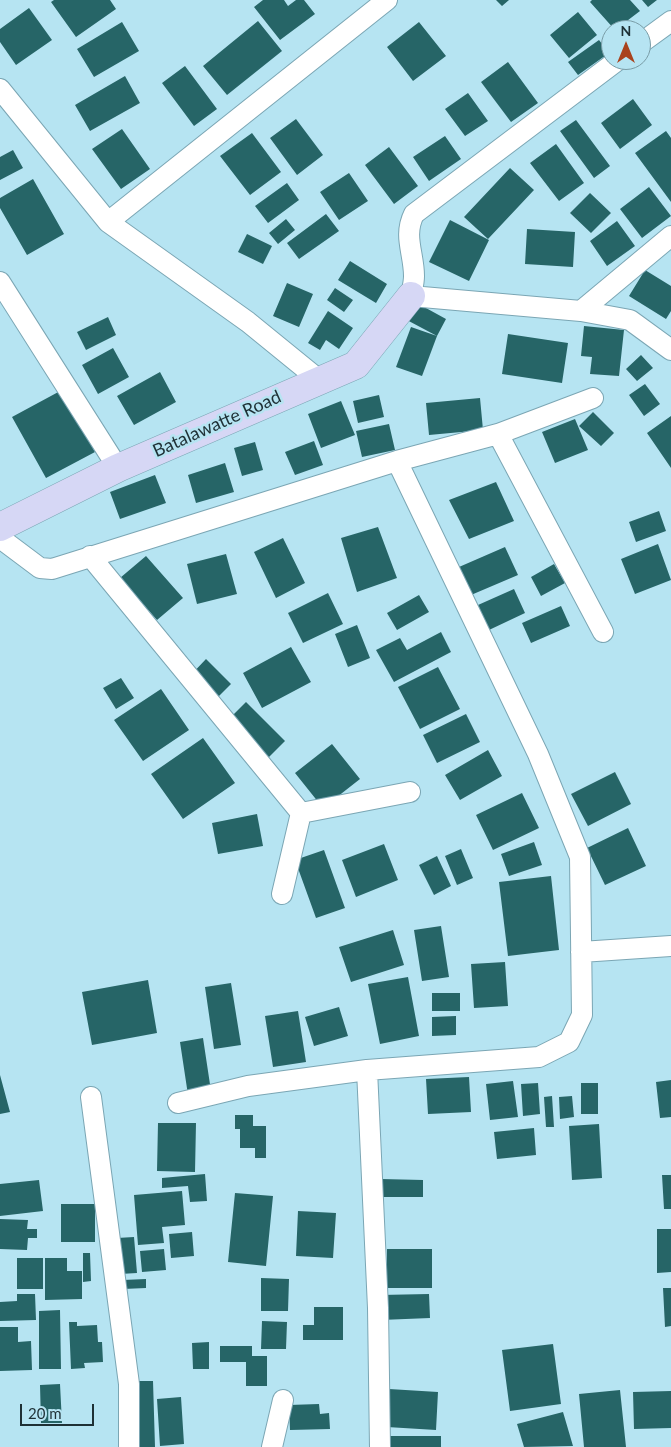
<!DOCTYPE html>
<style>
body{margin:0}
#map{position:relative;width:671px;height:1447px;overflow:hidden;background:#b6e4f2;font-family:Lato,sans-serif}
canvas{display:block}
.north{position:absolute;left:601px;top:20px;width:50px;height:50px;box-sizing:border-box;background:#b6e4f2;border:1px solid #799ca6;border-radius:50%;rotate:0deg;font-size:14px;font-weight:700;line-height:20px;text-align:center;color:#1e3035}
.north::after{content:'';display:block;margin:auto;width:18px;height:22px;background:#a9431d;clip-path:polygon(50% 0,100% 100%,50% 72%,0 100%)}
.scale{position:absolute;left:20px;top:1404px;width:74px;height:22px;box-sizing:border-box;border:2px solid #1e3035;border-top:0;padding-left:6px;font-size:15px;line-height:18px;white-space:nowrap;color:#1e3035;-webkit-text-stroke:4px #b6e4f2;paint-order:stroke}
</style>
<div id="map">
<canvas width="671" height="1447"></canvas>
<div class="north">N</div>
<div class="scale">20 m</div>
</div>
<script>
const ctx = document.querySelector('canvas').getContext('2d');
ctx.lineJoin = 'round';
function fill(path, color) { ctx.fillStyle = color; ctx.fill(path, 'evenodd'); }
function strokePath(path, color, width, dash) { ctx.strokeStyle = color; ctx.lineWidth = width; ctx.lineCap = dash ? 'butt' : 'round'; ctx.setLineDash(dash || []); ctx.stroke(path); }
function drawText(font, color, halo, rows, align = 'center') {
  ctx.font = font + ' Lato,sans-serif'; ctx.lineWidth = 5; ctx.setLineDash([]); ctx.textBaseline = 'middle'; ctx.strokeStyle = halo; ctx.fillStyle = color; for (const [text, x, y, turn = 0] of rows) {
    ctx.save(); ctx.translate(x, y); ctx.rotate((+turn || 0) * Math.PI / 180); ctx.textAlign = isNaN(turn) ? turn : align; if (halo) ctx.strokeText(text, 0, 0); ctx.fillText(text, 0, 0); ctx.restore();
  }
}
const building = new Path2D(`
 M54,0H110L116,9L76,37L51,2Z
 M263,0H284L288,6L296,0H304L315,14L280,40L254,7Z
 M496,0H509L502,6Z
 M592,0H630L640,11L615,30L590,2Z
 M642,0H657L648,7Z
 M29,8L52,40L16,65L0,42V29Z
 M578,12L597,35L569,58L550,35Z
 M258,21L282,51L227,95L203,66Z
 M122,22L139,51L94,77L77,49Z
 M419,22L446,56L413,81L387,47Z
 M599,40L609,53L578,75L568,62Z
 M508,62L538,103L511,122L481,82Z
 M185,66L217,109L194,126L162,83Z
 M125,76L140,103L90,131L75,105Z
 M468,93L488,121L465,136L445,109Z
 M633,99L652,125L620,149L601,123Z
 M296,119L323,155L297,175L270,138Z
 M576,120L610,166L594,178L560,131Z
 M122,129L150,169L121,189L92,149Z
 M666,131L671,138V202L635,153Z
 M252,133L281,172L250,195L220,156Z
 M445,136L461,159L429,181L413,157Z
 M556,144L584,183L559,201L530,163Z
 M389,147L418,186L394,204L365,165Z
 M13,150L23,168L0,180V157Z
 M510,168L534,190L488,239L464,217Z
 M349,173L368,201L339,220L320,192Z
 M33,179L64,234L27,255L0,208V198Z
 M287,183L299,200L268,223L255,206Z
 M649,187L671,216L642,238L620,209Z
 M590,193L611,213L591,233L570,213Z
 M326,214L339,231L299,259L287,243Z
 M286,219L295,230L278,244L269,233Z
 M450,220L489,240L469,281L429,262Z
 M617,221L635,246L607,266L590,241Z
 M527,229L575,232L573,267L525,264Z
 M247,234L272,246L263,264L238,252Z
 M350,261L387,284L376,303L338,280Z
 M645,270L671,286V311L666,319L629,296Z
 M287,283L313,294L299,327L273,316Z
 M335,288L353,300L344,312L327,300Z
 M415,302L446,319L437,336L405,319Z
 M328,311L353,328L339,349L326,340L320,350L308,343Z
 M108,317L116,335L86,350L77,332Z
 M584,326L624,330L619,376L590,374L592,357L581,356Z
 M411,327L437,336L422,376L396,367Z
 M508,334L568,343L562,383L502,374Z
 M113,348L129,377L98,394L82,365Z
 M641,355L653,368L637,381L626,369Z
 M160,372L176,402L134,425L117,396Z
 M645,384L660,404L644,416L629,395Z
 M62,390L95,452L46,478L12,417Z
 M379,395L384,417L358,423L353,401Z
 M480,398L483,430L429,435L426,403Z
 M341,401L355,435L321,448L308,414Z
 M593,412L614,433L601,446L579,426Z
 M671,416V468L647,433Z
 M575,419L588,450L555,463L542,432Z
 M389,424L395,450L362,457L356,431Z
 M314,441L323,465L295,475L285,452Z
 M255,442L263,470L242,476L234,448Z
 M225,463L234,492L196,503L188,475Z
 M155,475L166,503L120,519L110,492Z
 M496,482L514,521L469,539L449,500Z
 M659,511L666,531L636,542L629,522Z
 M378,527L397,578L357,592L341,538Z
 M283,538L305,583L276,598L254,552Z
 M658,544L671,580L635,594L621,559Z
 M505,547L518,575L471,595L459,567Z
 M226,554L237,594L197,604L187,564Z
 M146,556L183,598L157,620L120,578Z
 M554,564L565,583L541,596L531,577Z
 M514,589L525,613L489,630L478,605Z
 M328,593L343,624L303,643L288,613Z
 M419,595L429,612L397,630L387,613Z
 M561,606L570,626L531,643L522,623Z
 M357,625L370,658L348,667L335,634Z
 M441,632L451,652L394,682L376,650L400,638L407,650Z
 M291,647L311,682L262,708L243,673Z
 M206,659L231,684L213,702L188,678Z
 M438,667L460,709L420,729L398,687Z
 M121,678L134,698L116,709L103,688Z
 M161,689L189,730L143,761L114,720Z
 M246,702L285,741L266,760L227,721Z
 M466,714L480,742L437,763L423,735Z
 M203,738L235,783L183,819L151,774Z
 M332,744L360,779L323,808L295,773Z
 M488,750L502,776L460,800L445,775Z
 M615,772L631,804L588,826L571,794Z
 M522,793L539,828L493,850L476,815Z
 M257,814L263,846L218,854L212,823Z
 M628,828L646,866L605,885L587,848Z
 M534,842L542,865L509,876L501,854Z
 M384,844L398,880L356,897L342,860Z
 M461,849L473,878L457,885L445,856Z
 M324,850L345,908L316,918L295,860Z
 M437,856L451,886L434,895L419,865Z
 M551,876L559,950L508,956L499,882Z
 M441,926L449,977L422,981L414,930Z
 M393,930L404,965L351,982L339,947Z
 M505,962L508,1006L474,1008L471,964Z
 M408,977L419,1036L380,1044L368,984Z
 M148,980L157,1033L92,1045L82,992Z
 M231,983L241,1045L214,1049L205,987Z
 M432,993H460V1011H432Z
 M339,1007L348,1036L314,1046L305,1017Z
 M298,1011L306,1062L273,1067L265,1016Z
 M456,1016V1035L432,1036V1017Z
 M203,1038L211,1091L188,1095L180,1042Z
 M0,1075L10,1112L0,1114Z
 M469,1077L471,1112L428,1114L426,1079Z
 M671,1080V1117L660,1118L656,1082Z
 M513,1081L518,1117L490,1120L486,1084Z
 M538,1083L540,1114L523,1116L521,1084Z
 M581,1083H598V1114H581Z
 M552,1096L554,1127H546L544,1097Z
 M572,1096L574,1117L560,1119L559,1097Z
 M235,1115H253V1126H266V1158H255V1148H240V1129H235Z
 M158,1123H196L195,1172L157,1171Z
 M599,1124L602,1178L572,1180L569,1126Z
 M534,1128L536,1155L497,1159L494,1132Z
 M205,1174L207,1201L190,1202L188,1186L162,1188V1178Z
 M662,1175H671V1209H664Z
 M381,1179L423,1180V1197H381Z
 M39,1180L43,1211L0,1216V1184Z
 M182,1191L185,1225L162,1227L164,1243L138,1245L134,1195Z
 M235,1193L273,1196L266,1266L228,1262Z
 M61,1204H95V1242H61Z
 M298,1211L336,1213L333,1258L296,1256Z
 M0,1219L28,1220L27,1229H37V1238H28L27,1250L0,1249Z
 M657,1229H671V1272L657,1273Z
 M192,1232L194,1256L171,1258L169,1234Z
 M134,1237L137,1273L120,1274L117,1238Z
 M164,1249L166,1270L142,1272L140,1251Z
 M387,1249H432V1288H387Z
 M83,1253H90L91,1281L83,1282Z
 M17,1258H43V1289H17Z
 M45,1258H67V1271H82V1299L45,1300Z
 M261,1278L289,1279L288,1311H261Z
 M146,1279V1288L123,1289V1280Z
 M663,1288H671V1326L665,1327Z
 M17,1294H35L36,1320L0,1321V1302L17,1301Z
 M429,1294L430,1318L381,1320L380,1295Z
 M314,1307H343V1340H303V1325H314Z
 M60,1310L61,1369H39V1311Z
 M262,1321L287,1322L286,1349H261Z
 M69,1322H77V1326L97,1325L98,1342H102L103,1362L84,1363L85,1368L71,1369Z
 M0,1327H18V1342L31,1341L32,1370L0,1371Z
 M209,1342V1369H193L192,1343Z
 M553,1344L561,1404L510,1411L502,1350Z
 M220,1346H252V1356H267V1386H246V1362H220Z
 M137,1381H153L155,1447H139Z
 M60,1384L62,1423H41L40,1385Z
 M389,1389L438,1392L436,1430L387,1427Z
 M620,1390L626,1447H584L579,1394Z
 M671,1391V1428L634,1429L633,1392Z
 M181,1397L184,1444L160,1446L157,1399Z
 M319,1404L320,1414L329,1413L330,1429L290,1430L289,1405Z
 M563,1412L573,1446L524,1447L517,1424Z
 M381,1436H441V1447H381Z`);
const street = new Path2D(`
 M641,43L671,21
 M618,60L414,214C403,236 414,253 414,276C414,283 412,290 411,296L581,311L630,320L671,350
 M0,89L108,222L248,322L318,379
 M108,222L387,0
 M0,282L118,468
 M581,311L671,236
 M498,434L603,632
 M0,538L40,568L52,569L397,461L498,434L593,398
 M90,556L301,813L410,792
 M282,894L301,813
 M581,952L671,946
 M367,1070L378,1308L380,1447
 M91,1097L129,1384V1447
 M178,1103L248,1086L367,1070L539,1057L569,1042L582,1015L580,857L538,754L397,461
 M272,1447L283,1400`);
const secondary = new Path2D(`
 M0,527L118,468L356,365L411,296`);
const streetNames = [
 ["Batalawatte Road",217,424,-24]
];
fill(building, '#266567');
strokePath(street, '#7ba6b4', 22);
strokePath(secondary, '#7ba6b4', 29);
strokePath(street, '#fff', 20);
strokePath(secondary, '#d6d7f5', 28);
drawText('18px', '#1e3035', '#b6e4f2', streetNames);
</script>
